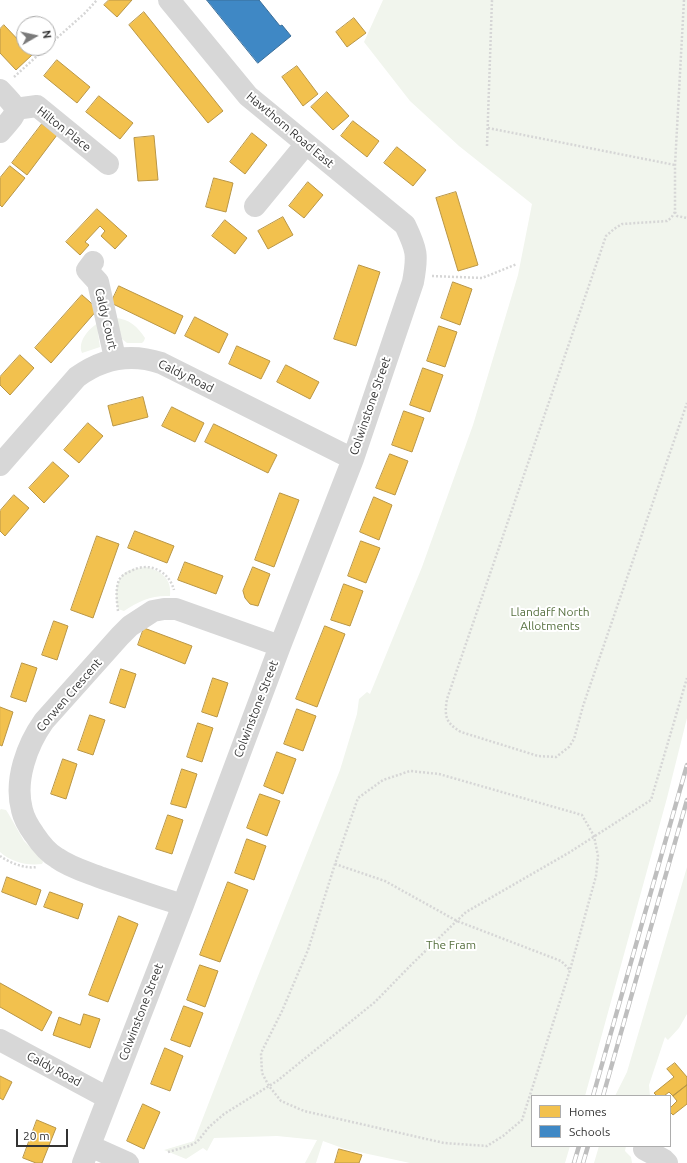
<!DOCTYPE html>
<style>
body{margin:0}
#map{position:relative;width:687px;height:1163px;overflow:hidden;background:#fff;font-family:Ubuntu,sans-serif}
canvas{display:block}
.legend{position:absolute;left:531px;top:1095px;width:140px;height:52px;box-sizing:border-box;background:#fff;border:1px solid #adadad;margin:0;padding:5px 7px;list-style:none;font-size:12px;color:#333}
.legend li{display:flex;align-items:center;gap:8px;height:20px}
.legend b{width:20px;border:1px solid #adadad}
.north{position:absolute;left:16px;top:16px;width:40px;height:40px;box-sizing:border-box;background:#fff;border:1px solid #adadad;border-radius:50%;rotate:81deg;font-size:11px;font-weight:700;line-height:16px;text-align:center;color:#333}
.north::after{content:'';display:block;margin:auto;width:14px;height:18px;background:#7a7a7a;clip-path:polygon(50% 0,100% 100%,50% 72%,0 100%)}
.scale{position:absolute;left:16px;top:1129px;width:52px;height:18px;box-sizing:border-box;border:2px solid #333;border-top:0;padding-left:5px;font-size:12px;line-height:14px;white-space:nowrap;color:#333;-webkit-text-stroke:3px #fff;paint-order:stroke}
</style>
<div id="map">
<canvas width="687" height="1163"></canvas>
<ul class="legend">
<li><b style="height:11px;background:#f2c14e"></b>Homes</li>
<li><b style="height:11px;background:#3f88c5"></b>Schools</li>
</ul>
<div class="north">N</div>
<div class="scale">20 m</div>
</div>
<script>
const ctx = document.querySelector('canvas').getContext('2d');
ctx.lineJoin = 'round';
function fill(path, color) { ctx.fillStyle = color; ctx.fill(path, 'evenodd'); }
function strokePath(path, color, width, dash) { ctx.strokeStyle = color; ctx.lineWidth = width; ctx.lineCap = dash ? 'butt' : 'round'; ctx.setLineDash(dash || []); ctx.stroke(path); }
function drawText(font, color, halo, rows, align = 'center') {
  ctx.font = font + ' Ubuntu,sans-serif'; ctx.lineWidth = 4; ctx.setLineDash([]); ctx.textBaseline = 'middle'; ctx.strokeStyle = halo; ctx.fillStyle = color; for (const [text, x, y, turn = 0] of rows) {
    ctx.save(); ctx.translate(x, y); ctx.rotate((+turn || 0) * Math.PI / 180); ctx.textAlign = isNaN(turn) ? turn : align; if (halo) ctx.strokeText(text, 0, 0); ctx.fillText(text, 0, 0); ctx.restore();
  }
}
const green = new Path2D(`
 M383,0H687V718L667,798L585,1096H532V1146H570L565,1163H410L345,1149L323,1141L316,1163H305L317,1140L277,1136L214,1138L207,1151L203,1148L186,1159L164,1150L194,1141L256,981L340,770L357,714L359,699L367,692L370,694L422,567L473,425L518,275L532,204L459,146L410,101L364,42Z
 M116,318C129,319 138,327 145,338L144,341L142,343H127L122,339Z
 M100,322L98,333L100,347L82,353C77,341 90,327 100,322Z
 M146,567C162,571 172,579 170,596C152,595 139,601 124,611L118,609C115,596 114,576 130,570C135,568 141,568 146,567Z
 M1,809L6,810L8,813L24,841L42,859L43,862L42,864C27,866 11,862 0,852V810Z
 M687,867V1014L679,1028L668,1040L665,1037L649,1085L650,1096H615L627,1072Z
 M599,1146H626L625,1151L631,1157L632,1163H594Z`);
const homes = new Path2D(`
 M109,0H132L117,17L104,5Z
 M144,12L223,111L208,123L129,25Z
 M354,18L366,33L347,47L336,32Z
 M4,25L24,46V48H26L32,55L16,70L0,53V29Z
 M57,60L90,87L77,103L44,76Z
 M297,66L318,94L303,106L282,77Z
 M327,92L349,116L333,130L311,107Z
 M99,96L133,123L120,139L86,112Z
 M353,121L379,141L367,157L341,136Z
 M42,124L57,135L27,175L12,163Z
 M252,133L267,145L245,174L230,162Z
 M154,136L158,180L138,181L134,138Z
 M397,147L426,170L413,186L384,163Z
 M10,166L25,178L2,207L0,205V178Z
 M214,178L233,183L226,212L206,207Z
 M308,182L323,195L304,218L289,206Z
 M456,192L478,265L458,271L436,198Z
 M97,209L127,236L115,249L101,236L105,231L100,226L85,242L89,245L80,255L66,242Z
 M283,217L293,235L268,249L258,231Z
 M225,220L247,238L235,254L212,236Z
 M359,265L380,272L356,346L334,339Z
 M453,282L472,289L460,325L441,318Z
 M119,286L183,316L175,334L111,303Z
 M82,295L98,309L51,363L35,348Z
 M195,317L228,334L219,353L185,336Z
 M439,326L457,332L445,367L427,361Z
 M237,346L270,361L261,379L229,364Z
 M20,355L34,368L10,395L0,385V377Z
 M286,365L319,382L310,399L277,382Z
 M423,368L443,375L430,412L410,405Z
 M143,397L148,417L113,426L108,406Z
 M172,407L204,423L195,442L162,426Z
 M404,411L424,418L412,452L392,445Z
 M88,423L103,436L79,463L64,450Z
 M214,424L277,455L268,473L205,442Z
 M390,454L408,461L395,495L376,488Z
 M53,462L69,476L44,503L29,488Z
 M280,493L299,500L274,567L255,560Z
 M14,495L29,508L5,536L0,531V511Z
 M374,497L392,505L379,540L360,532Z
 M135,531L174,546L167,563L128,548Z
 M97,536L119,544L93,618L71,610Z
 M361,541L380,548L366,583L348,576Z
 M185,562L223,576L216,594L178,580Z
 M253,567L270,574L258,606L250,604L245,598L243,591Z
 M344,584L363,591L350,626L331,620Z
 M54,621L68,626L57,660L42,655Z
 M325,626L345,634L317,707L296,699Z
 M144,628L192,646L185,664L138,645Z
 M22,663L37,668L26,702L11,697Z
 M121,669L136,674L125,708L110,703Z
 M213,678L228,683L217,717L202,712Z
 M0,707L13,712L2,746L0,745Z
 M297,709L316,716L303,751L284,744Z
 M90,715L105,720L93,755L78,750Z
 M198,723L213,728L202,762L187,757Z
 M277,752L296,759L283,794L264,786Z
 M63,759L77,764L66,799L51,794Z
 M182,769L197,774L186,808L171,804Z
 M260,794L280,801L267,836L247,828Z
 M168,815L183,820L172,854L156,849Z
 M247,839L266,846L254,880L235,873Z
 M7,877L41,890L36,905L2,892Z
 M228,882L248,890L220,962L200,955Z
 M50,892L83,904L78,919L44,907Z
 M119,916L138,924L108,1002L89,995Z
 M200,965L218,971L205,1007L187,1000Z
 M0,983L52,1012L42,1031L0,1007Z
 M184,1006L203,1013L190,1047L171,1040Z
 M84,1014L100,1019L90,1048L53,1035L59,1017L80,1025Z
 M165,1048L183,1056L170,1091L151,1084Z
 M675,1063L687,1077V1085L673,1096L669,1092L664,1096H657L654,1093L674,1077L667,1069Z
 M0,1076L12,1082L3,1100L0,1098Z
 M687,1085V1104L673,1115L670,1112V1108L677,1101L673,1096Z
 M143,1104L160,1112L144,1149L127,1141Z
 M37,1120L56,1128L42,1163H36L23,1158Z
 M339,1149L362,1155L359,1163H335Z`);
const schools = new Path2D(`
 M207,0H259L280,26L282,25L291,36L258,63Z`);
const path = new Path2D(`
 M684,0L675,165V212L677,216L687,218
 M48,46L85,13L97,0
 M14,77L46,48
 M488,128L675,165
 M487,146L492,0
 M675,212L671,218L667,221L622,224L614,229L606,236L447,699C444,717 446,723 461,732L538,756L556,757L569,747L574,739L583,706L687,403
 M432,276L482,278L517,264
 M118,611C117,602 115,590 119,580C121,576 126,573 131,571C149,561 169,571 174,590
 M0,856C10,863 25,869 37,867
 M335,864L385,881L457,921L561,961L570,970L522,1120L503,1136L487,1146L444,1143L304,1111L281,1101L269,1086L262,1073L261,1053L282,1011L308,950L335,864L358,798L383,780L410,771L439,774L582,815L594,836L598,856L596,876L570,970
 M168,1152L189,1146L197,1142L209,1127L224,1114L277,1081L375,1002L412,964L466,912L570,852L651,800L687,678`);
const minor = new Path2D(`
 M0,90C21,112 19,110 0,132
 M15,109L37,106L108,164
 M255,206L306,144
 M93,262L87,270L98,282L115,358
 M0,465L77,377C103,358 131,353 161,363L353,459
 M183,905C155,897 129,887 102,878C87,872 71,868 57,858C48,853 40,843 34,834C29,827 24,819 22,810C14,780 27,745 44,721L120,636L130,626L153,611L164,609H176L280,646
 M0,1040L108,1098
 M90,1146L128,1163
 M644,1149L664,1160L667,1163
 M83,1163L183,905L280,646L353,459L413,282C418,255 417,250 405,225L248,96L169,0`);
const rail = new Path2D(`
 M593,1096L687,765
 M603,1096L687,800
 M574,1163L579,1146
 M583,1163L588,1146`);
const streetNames = [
 ["Hilton Place",64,129,38],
 ["Hawthorn Road East",290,130,40],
 ["Caldy Court",106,319,77],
 ["Caldy Road",186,376,26],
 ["Colwinstone Street",370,406,-71],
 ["Corwen Crescent",69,695,-49],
 ["Colwinstone Street",256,709,-69],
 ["Colwinstone Street",141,1012,-69],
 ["Caldy Road",54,1069,28]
];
const parkNames = [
 ["Llandaff North",550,612],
 ["Allotments",550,626],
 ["The Fram",451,945]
];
fill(green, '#f1f5ed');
fill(homes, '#f2c14e');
strokePath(homes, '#b99646', 1);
fill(schools, '#3f88c5');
strokePath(schools, '#3b6e99', 1);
strokePath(path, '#d6d6d6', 2.5, [2, 2]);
strokePath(minor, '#d7d7d7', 22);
strokePath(rail, '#bebebe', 4.5);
strokePath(rail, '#fff', 3, [9]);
drawText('12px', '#333', '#fff', streetNames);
drawText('12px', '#56703f', '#fff', parkNames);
</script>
